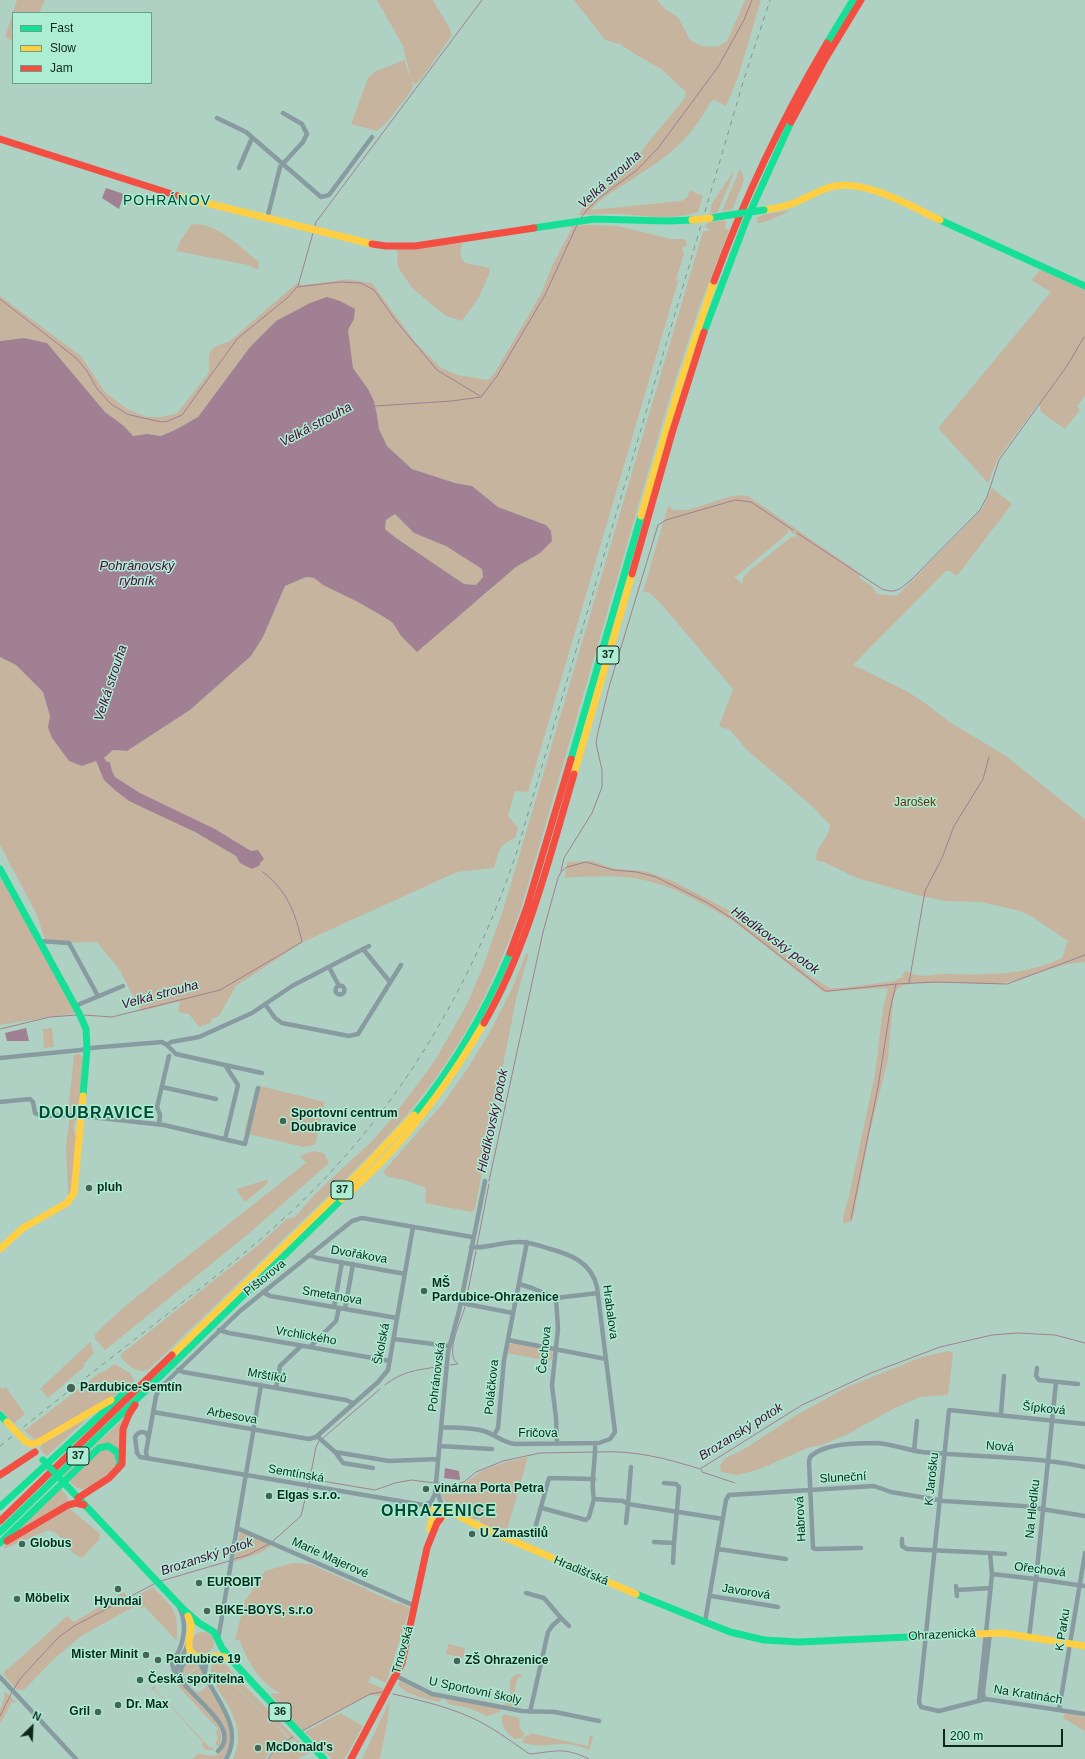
<!DOCTYPE html>
<meta charset="utf-8">
<style>
body{margin:0}
#map{position:relative;width:1085px;height:1759px;overflow:hidden;background:#afd1c3;font-family:Arial,sans-serif}
canvas{display:block}
.legend{position:absolute;left:12px;top:12px;width:140px;height:72px;box-sizing:border-box;background:#adedd3;border:1px solid #6d9e8b;margin:0;padding:5px 7px;list-style:none;font-size:12px;color:#0d281e}
.legend li{display:flex;align-items:center;gap:8px;height:20px}
.legend b{width:20px;border:1px solid #6d9e8b}
.north{position:absolute;left:12px;top:1707px;width:40px;height:40px;-webkit-text-stroke:3px #adedd3;paint-order:stroke;rotate:24deg;font-size:11px;font-weight:700;line-height:16px;text-align:center;color:#0d281e}
.north::after{content:'';display:block;margin:auto;width:14px;height:18px;background:#0d281e;clip-path:polygon(50% 0,100% 100%,50% 72%,0 100%)}
.scale{position:absolute;left:943px;top:1729px;width:120px;height:18px;box-sizing:border-box;border:2px solid #0d281e;border-top:0;padding-left:5px;font-size:12px;line-height:14px;white-space:nowrap;color:#0d281e;-webkit-text-stroke:3px #adedd3;paint-order:stroke}
</style>
<div id="map">
<canvas width="1085" height="1759"></canvas>
<ul class="legend">
<li><b style="height:5px;background:#16e098"></b>Fast</li>
<li><b style="height:5px;background:#ffcf43"></b>Slow</li>
<li><b style="height:5px;background:#f24e42"></b>Jam</li>
</ul>
<div class="north">N</div>
<div class="scale">200 m</div>
</div>
<script>
const ctx = document.querySelector('canvas').getContext('2d');
ctx.lineJoin = 'round';
function fill(path, color) { ctx.fillStyle = color; ctx.fill(path, 'evenodd'); }
function strokePath(path, color, width, dash) { ctx.strokeStyle = color; ctx.lineWidth = width; ctx.lineCap = dash ? 'butt' : 'round'; ctx.setLineDash(dash || []); ctx.stroke(path); }
function drawText(font, color, halo, rows, align = 'center') {
  ctx.font = font + ' Arial,sans-serif'; ctx.lineWidth = 3; ctx.setLineDash([]); ctx.textBaseline = 'middle'; ctx.strokeStyle = halo; ctx.fillStyle = color; for (const [text, x, y, turn = 0] of rows) {
    ctx.save(); ctx.translate(x, y); ctx.rotate((+turn || 0) * Math.PI / 180); ctx.textAlign = isNaN(turn) ? turn : align; if (halo) ctx.strokeText(text, 0, 0); ctx.fillText(text, 0, 0); ctx.restore();
  }
}
const green = new Path2D(`
 M17,0H45L39,13H13V41L5,37Z
 M377,0H433L450,29L452,35L421,79L415,84L411,81L413,85L411,91L388,121L377,131L351,124L368,78L374,72L404,60L411,80L403,46Z
 M574,0H657L665,9L678,17L690,40L699,45L709,47L719,46L727,41L745,0H761L738,77L726,106L714,100L711,101C691,140 667,157 631,180C618,189 600,198 591,210L681,201L687,198L690,190L703,196L698,212C669,221 650,216 621,214C607,213 592,215 578,215L584,205L598,189L622,175L630,168L646,145L685,98L686,94L684,90L661,69L638,56L620,44L605,40Z
 M740,169L743,175L744,180L732,210L722,211Z
 M733,172L734,173L718,211L716,213H710L712,203Z
 M790,210C784,214 765,223 758,223L757,218L762,215Z
 M724,220L726,223L725,228L729,230L698,311L670,397L522,905C501,966 475,1023 437,1076C398,1131 349,1176 301,1222C250,1272 199,1321 148,1370C137,1374 125,1364 120,1355L256,1247L287,1219L295,1217L316,1193L371,1142L390,1121L436,1059L467,1004L484,964L505,904L703,231H711L705,226L707,223Z
 M195,224C220,225 241,248 259,262L258,270L248,265L176,251L181,240L191,225Z
 M588,225L618,226L671,239H684L686,240L687,245L682,248L684,254L675,283L679,278L528,792L515,791L508,816L518,828L515,838C498,845 499,852 494,868L457,872L301,943L236,986L219,1016L211,1019L212,1022L199,1027L189,1014L178,1012L180,1001L141,1011L119,969L97,942L46,943L37,915L0,845V657L16,665L43,692L50,716L52,738L69,761L82,766L96,761L98,768L116,791L129,801L168,818L214,843L236,856L240,863L251,851L215,829L140,793L115,777L112,771L110,762H107L104,758L113,750L127,751L190,710L251,656L263,637L285,586L306,577L314,578L323,585L358,602L384,617L393,623L401,636L423,648L429,639L482,597L516,567L540,553L546,525L498,507L472,486L455,483L412,469L387,446L379,429L377,415L374,401L368,389L353,368L348,330L354,319L310,303L276,321L250,347L198,417L175,430L161,436L147,434L133,436L124,426L105,412L47,343L24,338L0,341V296L81,356L105,392L127,409L147,417H161L175,414L178,412L208,374C210,368 208,364 209,358C209,346 221,345 230,341L297,283L303,285L348,279L372,283L415,342L441,368L458,375L488,380L494,374L541,294L552,266L572,228L570,226Z
 M463,243C459,248 460,257 464,262C472,266 481,265 489,268L490,272L479,297L462,321L446,316L412,288L398,267L397,263L398,254L396,250Z
 M1043,270L1085,290V396L1077,406L1080,410L1065,429L1041,412L1039,403L998,458L988,483L938,428L1051,292L1031,280L1039,271Z
 M992,488L1012,504L957,576L950,571H946L853,665L908,692L925,703L948,721L1006,756L1085,819V962C1053,963 1025,983 992,984C975,984 913,980 900,987C895,990 895,995 893,1000L888,1059L870,1132L853,1218L852,1221L844,1224L843,1217L849,1196L875,1074L883,1008L888,989L881,988L824,992L733,921C709,907 682,891 655,883C628,874 594,876 565,878L567,862L592,861L612,868L648,872L673,881L732,912L786,954L808,975L830,988H842L894,981L902,977L905,971C909,972 913,975 917,975C925,977 936,974 944,974C985,975 1024,976 1062,958L1068,941L1031,916L1020,911L981,902L945,901L917,895L857,878L824,862L817,861C813,848 830,838 830,825L813,807L746,749L730,730L719,726L733,689L662,605L650,593L643,592L668,506L674,510H688L728,497L739,495L748,496L847,564L852,567V568L862,575L858,577L874,588L877,594L897,596L983,508ZM787,529L797,536L791,537L749,571L743,578L742,584L734,576H737L788,533Z
 M395,514L414,533L446,546L482,569L483,577L476,585L464,584L396,538L385,529L386,520Z
 M0,877L49,962L76,1013L0,1025Z
 M529,953L517,995L491,1125L483,1147L486,1151L475,1209L472,1212L425,1203L426,1188L405,1180L388,1177L383,1172L445,1101L469,1066L491,1030L511,991L526,954Z
 M52,1028L54,1047L44,1048L43,1029Z
 M77,1053L81,1055L84,1060L78,1112H68L74,1055H76Z
 M260,1086L325,1102L315,1145L304,1147L244,1133L250,1109Z
 M70,1116H77L78,1121L76,1120C72,1126 74,1132 76,1137L74,1184L70,1195L68,1196L66,1146Z
 M313,1151L324,1153L329,1163L246,1236L105,1350L95,1339V1334L123,1308L170,1270L306,1163L300,1156Z
 M266,1180H268L267,1184L245,1202L236,1189Z
 M90,1342L94,1353L84,1364L85,1366L48,1398L40,1389Z
 M514,1342L551,1350L553,1353L552,1359L549,1361L507,1353L509,1345Z
 M948,1351L952,1352L953,1354L948,1395L920,1397L893,1409L848,1434L822,1445L810,1447L760,1469L738,1475L721,1472L720,1465L726,1458L743,1450L793,1417L847,1387L922,1357Z
 M114,1364L130,1373L134,1381L129,1387L40,1439L36,1440L24,1431L98,1374L105,1371Z
 M0,1387L3,1389L6,1387L25,1414L14,1423L0,1409Z
 M88,1418L47,1456L41,1450V1445L44,1443Z
 M122,1420L123,1421L120,1451L108,1444L66,1476L64,1475Z
 M107,1448L116,1454L117,1462C113,1471 92,1490 81,1489C76,1489 72,1484 69,1480L99,1451Z
 M528,1457L506,1534L481,1523L479,1519C466,1521 446,1506 440,1493L441,1486H461L483,1470L506,1462Z
 M60,1488L67,1496L68,1501L10,1537Z
 M68,1507L100,1534L99,1540L82,1558C68,1554 63,1533 48,1530L4,1549V1545Z
 M240,1531L272,1545L260,1553L234,1562Z
 M293,1563L310,1564L362,1587L366,1588L367,1590L396,1603H400L410,1608L386,1683L371,1676L368,1682L384,1689L380,1696L370,1695L365,1697L303,1731L270,1694L280,1693C260,1683 247,1661 240,1641L235,1639L245,1601L265,1571Z
 M153,1587C173,1608 179,1610 177,1641L144,1606L142,1608L135,1606L81,1636L55,1658L24,1690H17L3,1674L7,1668L8,1669L67,1616L74,1622L124,1592L129,1600Z
 M192 1643a11 11 0 1 1 22 0a11 11 0 1 1-22 0Z
 M448,1644L465,1648L463,1658L446,1654Z
 M189,1660L199,1665L185,1677L184,1667Z
 M218,1661L225,1664L249,1690L309,1752L308,1754L297,1759H269L278,1746L290,1739L295,1745L297,1742L294,1739L293,1741L291,1739L222,1672L218,1674L221,1677L224,1674L222,1677L226,1681L228,1679L268,1717L266,1720L269,1723L272,1721L288,1738L277,1744L265,1759H233C254,1715 202,1685 212,1665Z
 M200,1665L202,1683L197,1687L192,1684V1679L190,1677H187Z
 M517,1674H521L522,1677H519L517,1679L512,1707L504,1705L510,1693V1680Z
 M184,1680L197,1692L202,1691L207,1685C220,1708 240,1733 223,1759H192L198,1754C204,1754 210,1757 217,1755C221,1753 223,1750 225,1746C234,1725 197,1695 184,1680Z
 M400,1681L426,1694L442,1699L439,1702C427,1699 406,1695 398,1685Z
 M181,1683C192,1695 232,1729 219,1746L215,1744L218,1738L216,1731L218,1729L178,1686Z
 M154,1686L156,1687L155,1689L210,1748L212,1747L214,1750H206L201,1744L203,1742L154,1689L152,1691L151,1688Z
 M5,1691L16,1702H12L0,1724V1710L4,1699Z
 M446,1699L500,1708V1712L487,1716L469,1708L448,1704Z
 M390,1700L387,1724L380,1759H362Z
 M340,1713L363,1726L344,1759H332L305,1732Z
 M1065,1713L1085,1717V1731L1063,1718Z
 M504,1714L519,1718L520,1729L524,1733L523,1738L515,1739C506,1732 501,1727 502,1716Z
 M530,1733L588,1746L590,1735L593,1737L590,1749L588,1750C561,1736 546,1752 522,1742L526,1735L529,1736Z`);
const water = new Path2D(`
 M106,188L124,194L119,209L102,198Z
 M327,297L340,301L355,309L354,319L348,330L353,368L368,389L374,401L377,415L379,429L387,446L412,469L455,483L472,486L498,507L546,525L551,531L552,541L540,553L516,567L417,652L401,636L393,623L384,617L358,602L323,585L314,578L306,577L285,586L263,637L251,656L190,710L127,751L113,750L104,758L107,762H110L112,771L115,777L140,793L215,829L251,851L258,850L264,859L260,863V865L252,869L240,863L236,856L195,832L129,801L116,791L104,780L96,761L82,766L69,761L52,738L48,727L50,716L43,692L16,665L0,657V341L24,338L47,343L105,412L124,426L133,436L147,434L161,436L175,430L198,417L250,347L276,321L310,303ZM395,514L414,533L446,546L482,569L483,577L476,585L464,584L396,538L385,529L386,520Z
 M26,1028L29,1041H7L5,1033Z
 M445,1468L459,1471L460,1480L444,1478Z`);
const stream = new Path2D(`
 M581,218L585,212L599,198L637,170L658,148L718,67L744,20L752,0
 M315,226L316,222L482,0
 M298,286L313,233
 M0,299L76,358L87,371L97,389L111,404L127,414L143,418L162,422L168,421L182,415L237,339L287,298L297,287L340,282L361,283L374,290L396,321L437,370L480,396
 M375,406L452,401L481,397L497,376L545,295L577,225
 M797,533L882,589C896,594 900,589 911,580L980,510L987,497L999,460L1067,366L1084,337
 M561,871L564,858L592,813L602,787V770L596,743L598,732L609,687L658,525L666,520L735,500L751,502L793,530
 M909,983L925,891L942,858L954,826L983,779L989,757
 M84,1015L112,1017L220,990L302,942C295,912 288,892 263,872
 M0,1029L50,1017L77,1015
 M489,1181L543,932L558,878L561,872L567,867L586,862L613,870L637,872L656,877L706,902L733,919L825,991H829L896,984L936,982L1007,984L1085,955
 M851,1219L878,1087L890,1010L896,984
 M477,1245L489,1184
 M466,1301L476,1251
 M450,1365L458,1364C444,1354 461,1321 465,1307
 M385,1385C404,1370 419,1370 443,1366
 M323,1438L380,1389
 M597,1452C634,1450 665,1458 700,1469L802,1405L871,1373L940,1347L992,1335L1018,1333L1055,1335L1085,1343
 M701,1470L702,1472L735,1483
 M310,1478L316,1447L319,1441
 M438,1483L455,1485L464,1482L476,1472L503,1461L540,1453L594,1452
 M309,1484L310,1479L375,1490L395,1483L411,1480L435,1483
 M272,1542L301,1516L308,1487
 M234,1559L248,1555L269,1544
 M161,1581L229,1561
 M14,1689L20,1679L41,1656L59,1637L74,1626L154,1584
 M393,1694C419,1700 445,1706 470,1717C491,1726 509,1740 528,1753L531,1754C557,1751 564,1747 589,1759
 M0,1716L12,1692
 M302,1731L370,1694L382,1692
 M268,1759L279,1744L293,1737`);
const street = new Path2D(`
 M217,118L246,132L321,197L329,195L372,137
 M239,168L252,138
 M267,219L280,167L303,142L307,134L302,124L283,113
 M39,941L69,943L98,996
 M363,949L390,982
 M329,967L339,986
 M335.5 990a4.5 4.5 0 1 1 9 0a4.5 4.5 0 1 1-9 0Z
 M265,1004L275,1018L282,1023L349,1036L358,1034L401,965
 M75,1006L123,986
 M167,1045L171,1042L199,1037L252,1013L292,986L369,946
 M0,1058L81,1050L90,1048L162,1042L167,1045L176,1054L225,1065L238,1085L225,1139
 M225,1065L262,1073
 M162,1087L216,1099
 M0,1102L30,1099L33,1102L35,1113C41,1119 71,1113 82,1115
 M82,1116L164,1125L245,1144L258,1088
 M159,1124L160,1115L157,1107L169,1056
 M309,1255L317,1258L405,1274
 M519,1284L532,1288L556,1298L558,1329L552,1385L556,1418L557,1443
 M263,1292L270,1296L397,1318
 M556,1298L598,1293
 M461,1303L513,1313
 M334,1307L342,1262
 M345,1309L353,1264
 M219,1330L229,1333L390,1361
 M394,1339L449,1346
 M508,1340L606,1359
 M310,1347L336,1321L339,1308
 M1037,1368L1036,1376L1039,1380L1078,1384
 M178,1370L183,1372L346,1400L353,1403
 M276,1388L280,1366L301,1346
 M153,1412L309,1439L316,1437L378,1382L388,1370L413,1227
 M1001,1414L1004,1376
 M1085,1424L949,1410L919,1702L921,1707L939,1711L986,1699L1085,1714
 M441,1427C455,1428 470,1427 484,1431C496,1435 503,1443 516,1444L599,1443L610,1439L615,1432L597,1287C591,1261 569,1254 547,1248C537,1245 527,1241 517,1242C501,1242 486,1249 471,1247
 M494,1435L498,1428L504,1360L527,1242
 M317,1436L335,1452L389,1461L438,1459
 M148,1437L146,1433C142,1431 138,1432 135,1437L137,1453L140,1457L435,1507
 M439,1446L492,1449
 M914,1451L917,1421
 M335,1452L343,1463L373,1468
 M151,1459L147,1457L146,1452L156,1396L159,1389L240,1311L352,1221L362,1218L472,1237
 M631,1467L628,1504L723,1519
 M664,1483L676,1484L679,1487L674,1543
 M437,1491L442,1506
 M594,1499C590,1481 596,1461 595,1443
 M426,1504L431,1502L435,1494L448,1352L459,1311L485,1181
 M542,1508L586,1520L589,1517L594,1499L623,1501L628,1504L626,1523
 M536,1525L549,1478L594,1479
 M237,1528L415,1606
 M902,1539V1546L907,1549L990,1553L992,1574L1036,1579L1085,1586
 M654,1542L674,1543L673,1563
 M861,1548L816,1549L813,1548L809,1462L810,1457C824,1443 858,1443 877,1443C892,1444 907,1450 922,1452C976,1457 1032,1456 1085,1467
 M718,1549L786,1559
 M990,1553L1005,1554
 M956,1586L957,1596
 M957,1590L991,1588
 M526,1593L544,1598L561,1618
 M711,1596L778,1607
 M179,1607C188,1624 184,1647 172,1662C171,1687 247,1725 218,1751
 M705,1622L726,1500L729,1495L874,1486L891,1492L944,1501L1023,1506L1085,1516
 M1029,1637L1036,1579L1056,1382
 M218,1640L261,1385
 M197,1657C202,1664 203,1672 207,1679C220,1705 243,1729 226,1759
 M205,1672L206,1664L210,1656
 M176,1673C177,1662 185,1654 188,1643
 M396,1676L432,1694L522,1711L555,1712L599,1721
 M0,1677L76,1759
 M184,1683C177,1670 183,1658 197,1656
 M984,1699L983,1692L990,1633
 M979,1701L992,1574
 M1059,1710L1085,1553
 M530,1712L548,1632L552,1626L561,1618L569,1626`);
const fast = new Path2D(`
 M827,43L853,0
 M710,218L723,216
 M940,220L1085,286
 M534,228L594,219L667,221L692,220
 M704,332L746,221L791,122
 M571,759L641,516
 M0,869L79,1013L86,1029L87,1049L83,1096
 M414,1115C455,1065 485,1012 510,953
 M177,1360L342,1199
 M0,1415L7,1422
 M67,1486L183,1609L199,1623L214,1632L222,1648L236,1665L324,1759
 M0,1507L124,1393
 M0,1532L177,1360
 M0,1543L99,1448L108,1446L117,1452L120,1462L118,1469
 M636,1594L730,1632L764,1640L799,1642L953,1635`);
const slow = new Path2D(`
 M178,196L372,244
 M764,210C774,208 784,207 794,203C806,198 818,191 830,187C864,178 910,206 940,220
 M641,516L680,384L714,281
 M574,774L632,574
 M342,1199C356,1186 371,1173 384,1159C423,1118 456,1071 484,1023
 M0,1249L23,1228L67,1203L74,1193L83,1096
 M172,1355L364,1168L414,1115
 M25,1441L31,1444L37,1443L111,1400
 M444,1508L474,1524L636,1594
 M430,1529L434,1508L440,1506L445,1510V1515L441,1518H435L433,1514
 M188,1616C189,1619 191,1622 191,1625C192,1634 183,1651 196,1656C208,1660 215,1652 230,1659
 M953,1635L1003,1633L1085,1646`);
const jam = new Path2D(`
 M791,122L824,61L861,0
 M0,139L178,196
 M372,244L386,246H415L534,228
 M714,281C744,199 782,119 827,43
 M632,574L672,433L704,332
 M510,953L527,907L571,759
 M484,1023C528,946 549,859 574,774
 M0,1475L35,1452
 M78,1498L109,1478L122,1464L123,1429L129,1414L135,1405
 M0,1521L172,1355
 M7,1541L68,1505L76,1503L84,1505
 M351,1759L402,1663L427,1548L437,1523L441,1518`);
const rail = new Path2D(`
 M0,1446C58,1399 116,1354 175,1308C228,1267 281,1225 327,1176C415,1083 477,971 517,851L744,79L770,0`);
const fastBridge = new Path2D(`
 M723,216L764,210
 M43,1460L67,1486`);
const slowBridge = new Path2D(`
 M692,220L710,218
 M7,1422L25,1441`);
const markers = [
 [283,1121,4,"#466358"],
 [89,1188,4,"#466358"],
 [424,1291,4,"#466358"],
 [71,1388,5,"#466358"],
 [426,1489,4,"#466358"],
 [269,1496,4,"#466358"],
 [472,1534,4,"#466358"],
 [22,1544,4,"#466358"],
 [199,1583,4,"#466358"],
 [118,1589,4,"#466358"],
 [17,1599,4,"#466358"],
 [207,1611,4,"#466358"],
 [146,1655,4,"#466358"],
 [158,1660,4,"#466358"],
 [457,1661,4,"#466358"],
 [140,1680,4,"#466358"],
 [118,1705,4,"#466358"],
 [98,1712,4,"#466358"],
 [258,1748,4,"#466358"]
];
const shields = [
 [608,655,22],
 [342,1190,22],
 [78,1456,22],
 [280,1712,22]
];
const shieldNames = [
 ["37",608,655],
 ["37",342,1190],
 ["37",78,1456],
 ["36",280,1712]
];
const parkNames = [
 ["Jarošek",915,803]
];
const poiNames = [
 ["Sportovní centrum",291,1114],
 ["Doubravice",291,1128],
 ["pluh",97,1188],
 ["MŠ",432,1284],
 ["Pardubice-Ohrazenice",432,1298],
 ["Pardubice-Semtín",80,1388],
 ["vinárna Porta Petra",434,1489],
 ["Elgas s.r.o.",277,1496],
 ["U Zamastilů",480,1534],
 ["Globus",30,1544],
 ["EUROBIT",207,1583],
 ["Möbelix",25,1599],
 ["Hyundai",118,1602,"center"],
 ["BIKE-BOYS, s.r.o",215,1611],
 ["Mister Minit",138,1655,"right"],
 ["Pardubice 19",166,1660],
 ["ZŠ Ohrazenice",465,1661],
 ["Česká spořitelna",148,1680],
 ["Dr. Max",126,1705],
 ["Gril",90,1712,"right"],
 ["McDonald's",266,1748]
];
const streetNames = [
 ["Dvořákova",359,1255,10],
 ["Pištorova",265,1278,-39],
 ["Smetanova",332,1296,10],
 ["Hrabalova",610,1312,82],
 ["Vrchlického",306,1336,10],
 ["Školská",382,1344,-79],
 ["Čechova",545,1350,-84],
 ["Mrštíků",267,1376,10],
 ["Pohránovská",437,1377,-83],
 ["Poláčkova",492,1387,-84],
 ["Šípková",1044,1409,6],
 ["Arbesova",232,1416,10],
 ["Fričova",538,1434],
 ["Nová",1000,1447,4],
 ["Semtínská",296,1474,10],
 ["Sluneční",843,1478,-3],
 ["K Jarošku",932,1479,-84],
 ["Na Hledíku",1033,1509,-84],
 ["Habrová",801,1519,-93],
 ["Marie Majerové",330,1558,24],
 ["Ořechová",1040,1570,7],
 ["Hradišťská",581,1571,23],
 ["Javorová",746,1592,9],
 ["K Parku",1063,1630,-81],
 ["Ohrazenická",942,1635,-3],
 ["Trnovská",403,1650,-74],
 ["U Sportovní školy",475,1691,12],
 ["Na Kratinách",1028,1695,9]
];
const waterNames = [
 ["Velká strouha",610,180,-42],
 ["Velká strouha",316,425,-28],
 ["Pohránovský",137,566],
 ["rybník",137,581],
 ["Velká strouha",111,683,-72],
 ["Hledíkovský potok",775,941,36],
 ["Velká strouha",160,995,-15],
 ["Hledíkovský potok",493,1121,-78],
 ["Brozanský potok",741,1432,-32],
 ["Brozanský potok",207,1557,-18]
];
const quarterNames = [
 ["POHRÁNOV",167,201]
];
const districtNames = [
 ["DOUBRAVICE",97,1114],
 ["OHRAZENICE",439,1512]
];
fill(green, '#c6b49e');
fill(water, '#a08092');
strokePath(stream, '#a08092', 1);
strokePath(street, '#879ba0', 4.5);
strokePath(fast, '#16e098', 7);
strokePath(slow, '#ffcf43', 7);
strokePath(jam, '#f24e42', 7);
strokePath(rail, '#7f9592', 1, [5, 5]);
strokePath(fastBridge, '#16e098', 7);
strokePath(slowBridge, '#ffcf43', 7);
for (const [x, y, r, color] of markers) { const dot = new Path2D(); dot.arc(x, y, r, 0, 2 * Math.PI); ctx.fillStyle = color; ctx.fill(dot); strokePath(dot, '#adedd3', 1.5); }
for (const [x, y, w] of shields) { const box = new Path2D(); box.roundRect(x - w / 2, y - 9, w, 18, 3); ctx.fillStyle = '#adedd3'; ctx.fill(box); strokePath(box, '#0d281e', 1); }
drawText('bold 11px', '#0d281e', null, shieldNames);
drawText('12px', '#652c08', '#adedd3', parkNames);
drawText('bold 12px', '#0d281e', '#adedd3', poiNames, 'left');
drawText('12px', '#0d281e', '#adedd3', streetNames);
drawText('italic 13px', '#510436', '#adedd3', waterNames);
ctx.letterSpacing = '1px';
drawText('14px', '#004935', '#adedd3', quarterNames);
ctx.letterSpacing = '0px';
ctx.letterSpacing = '1px';
drawText('bold 16px', '#004935', '#adedd3', districtNames);
ctx.letterSpacing = '0px';
</script>
